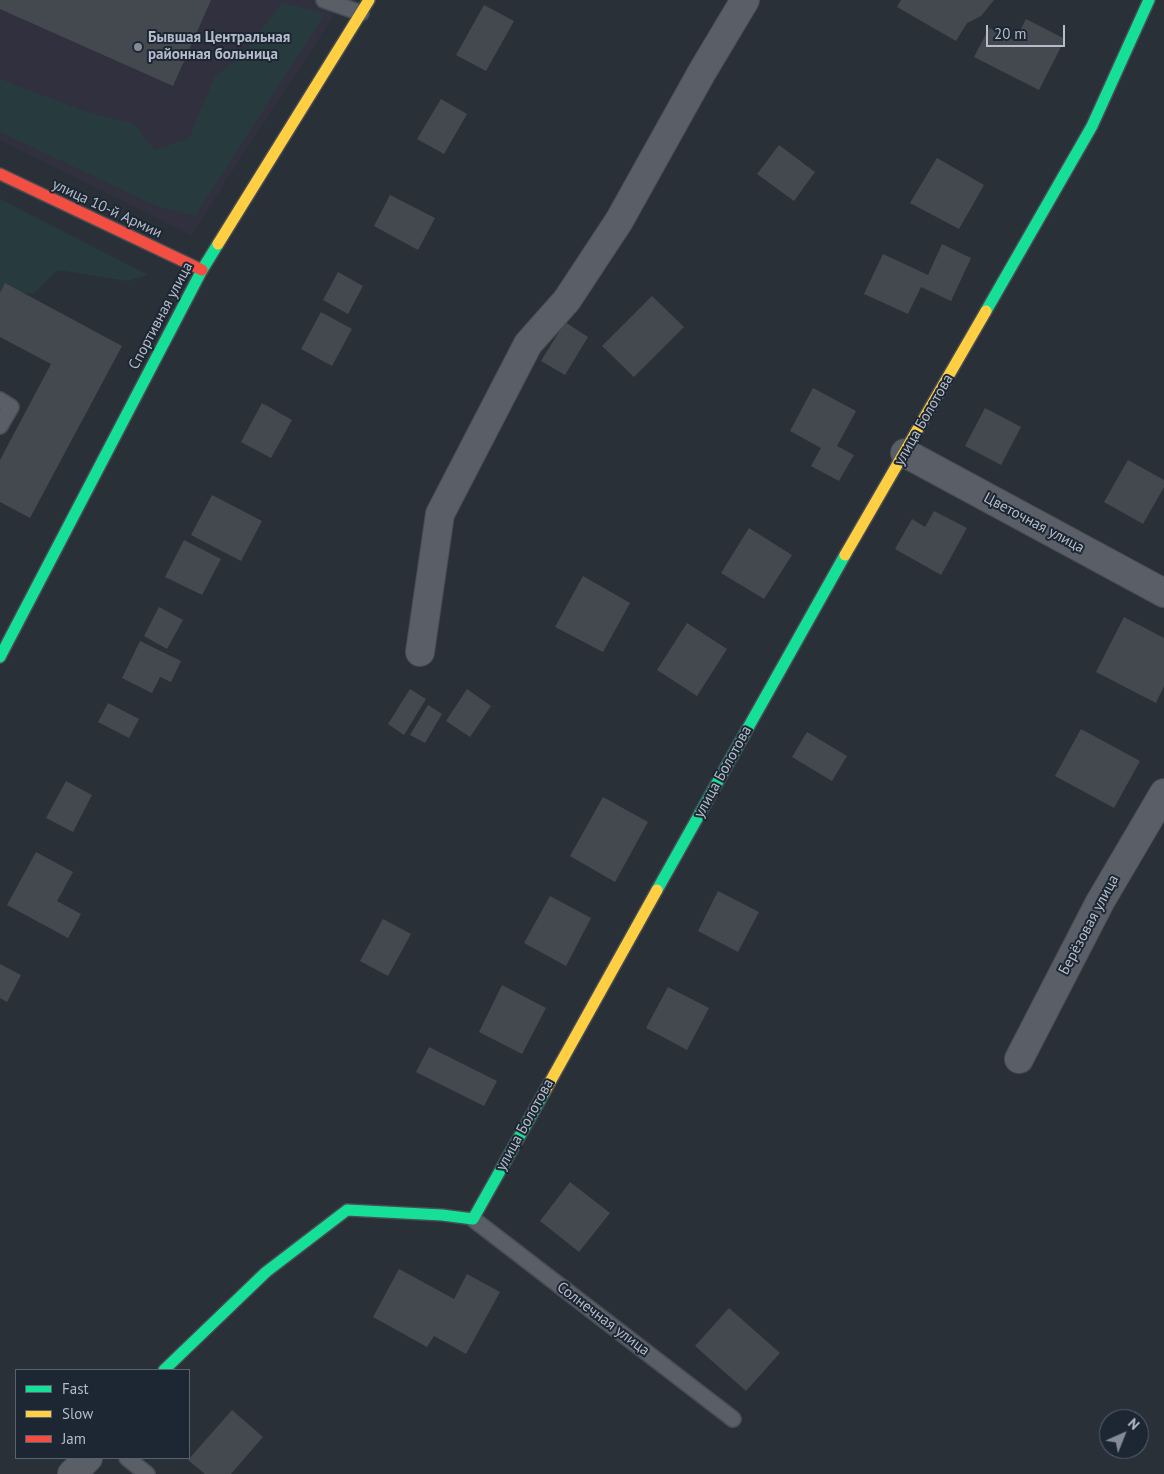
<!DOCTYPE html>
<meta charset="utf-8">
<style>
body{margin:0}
#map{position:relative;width:1164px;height:1474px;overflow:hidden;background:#2a3038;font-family:"PT Sans",sans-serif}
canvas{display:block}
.legend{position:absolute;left:15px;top:1369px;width:175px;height:90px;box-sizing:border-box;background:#1d2633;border:1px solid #59626f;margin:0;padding:6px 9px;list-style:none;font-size:15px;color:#b4bcc9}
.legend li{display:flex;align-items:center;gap:10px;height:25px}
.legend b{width:25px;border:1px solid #59626f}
.north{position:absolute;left:1099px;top:1409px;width:50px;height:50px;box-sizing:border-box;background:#1d2633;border:1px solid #59626f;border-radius:50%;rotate:44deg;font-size:14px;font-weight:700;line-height:20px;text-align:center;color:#b4bcc9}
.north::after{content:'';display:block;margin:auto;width:18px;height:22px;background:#848b96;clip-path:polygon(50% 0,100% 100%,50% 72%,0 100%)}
.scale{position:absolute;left:986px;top:25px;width:79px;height:22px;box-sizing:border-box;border:2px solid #b4bcc9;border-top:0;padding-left:6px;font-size:15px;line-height:18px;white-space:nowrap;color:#b4bcc9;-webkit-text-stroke:4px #1d2633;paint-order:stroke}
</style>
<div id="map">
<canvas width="1164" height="1474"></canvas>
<ul class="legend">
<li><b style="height:6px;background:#16e098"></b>Fast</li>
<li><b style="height:6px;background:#ffcf43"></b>Slow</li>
<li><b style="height:6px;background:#f24e42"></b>Jam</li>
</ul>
<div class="north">N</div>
<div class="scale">20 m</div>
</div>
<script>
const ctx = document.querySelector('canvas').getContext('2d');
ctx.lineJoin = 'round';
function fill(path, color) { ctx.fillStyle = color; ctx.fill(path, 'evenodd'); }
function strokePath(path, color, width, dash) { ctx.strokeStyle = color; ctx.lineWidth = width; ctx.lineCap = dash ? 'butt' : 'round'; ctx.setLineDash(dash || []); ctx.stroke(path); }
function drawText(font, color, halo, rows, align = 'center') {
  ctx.font = font + ' "PT Sans",sans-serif'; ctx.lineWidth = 4; ctx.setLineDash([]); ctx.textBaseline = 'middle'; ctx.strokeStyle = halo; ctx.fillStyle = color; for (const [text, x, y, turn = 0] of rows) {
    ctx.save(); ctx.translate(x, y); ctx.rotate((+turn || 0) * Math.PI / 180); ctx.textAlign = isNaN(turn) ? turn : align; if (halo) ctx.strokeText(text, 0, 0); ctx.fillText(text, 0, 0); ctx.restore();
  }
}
const medical = new Path2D(`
 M0,0H344L191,235L0,140Z`);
const green = new Path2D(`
 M282,2L325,14L195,216L156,206L0,132V79L93,114L133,123L155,150L189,138L215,76L243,55Z
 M0,199L148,275L127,281L58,270L34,293H0Z`);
const building = new Path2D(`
 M0,0H211L173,86L0,9Z
 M901,0H994L981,16L967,23L956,41L897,7Z
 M484,5L514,21L486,71L456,55Z
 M1026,19L1065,39L1039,90L974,57L989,28L1015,41Z
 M441,99L467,114L444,154L417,139Z
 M779,145L815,172L794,201L757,174Z
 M937,158L984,185L959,229L910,203Z
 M390,195L435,218L418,250L374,226Z
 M942,244L971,258L951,301L921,287L908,314L864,294L883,254L928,275Z
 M338,272L363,286L348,314L323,300Z
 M5,283L122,346L30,518L0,502V460L51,364L0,337V293Z
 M652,296L684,327L634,377L602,346Z
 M321,312L352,329L332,366L301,349Z
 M565,322L588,337L565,375L541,361Z
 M813,388L856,411L837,446L854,455L839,481L811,466L821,448L790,431Z
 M262,403L292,420L271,458L241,442Z
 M985,408L1021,427L1001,465L965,446Z
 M1128,460L1164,480V487L1143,524L1104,502Z
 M212,495L262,521L241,561L191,535Z
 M934,511L967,528L941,575L895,549L912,519L925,527Z
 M749,528L792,555L764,599L721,573Z
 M184,540L221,559L202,595L165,577Z
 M583,576L630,603L603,652L555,627Z
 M159,607L183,620L167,649L144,636Z
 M1124,617L1164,638V686L1156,703L1096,672Z
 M687,623L727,649L697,696L657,670Z
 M140,641L181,661L171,682L160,677L152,693L122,678Z
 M410,689L426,699L404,735L388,724Z
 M467,689L491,706L470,737L446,721Z
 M108,703L139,719L129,738L98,722Z
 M428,705L442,714L425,743L410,735Z
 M1081,729L1140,761L1114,808L1055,776Z
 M807,732L847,756L832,781L792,757Z
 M66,781L92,795L73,832L46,818Z
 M603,797L648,822L615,882L570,856Z
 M36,852L73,872L57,901L81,914L68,938L7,905Z
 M718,891L759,912L738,952L698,931Z
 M550,896L591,918L566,966L524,943Z
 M383,919L411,934L388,976L360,961Z
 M0,964L21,975L7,1002L0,998Z
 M502,985L546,1008L522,1054L479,1032Z
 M668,987L709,1008L687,1050L646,1028Z
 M429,1047L497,1081L484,1106L416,1072Z
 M570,1182L610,1213L579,1252L540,1221Z
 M399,1269L454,1299L467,1274L500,1292L466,1354L434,1336L427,1347L373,1317Z
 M729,1308L780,1353L746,1391L695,1346Z
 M232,1410L263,1437L231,1474H205L188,1460Z`);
const lane = new Path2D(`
 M324,0L361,13
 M0,400L11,407L0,426
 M473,1219L733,1419
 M127,1458L147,1474`);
const street = new Path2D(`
 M905,453L1164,593
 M420,652L440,514L528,344L567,300L619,221L702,72L745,0
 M1019,1059L1100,902L1164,793
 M72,1474L88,1458`);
const fast = new Path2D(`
 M986,311L1092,126L1149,0
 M0,657L202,270L218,244
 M657,890L845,555
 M164,1370L266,1272L347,1210L442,1215L473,1219L545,1091`);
const slow = new Path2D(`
 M218,244L369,0
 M845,555L986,311
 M545,1091L657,890`);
const jam = new Path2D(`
 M0,174L202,270`);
const markers = [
 [138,47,5,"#848b96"]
];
const poiNames = [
 ["Бывшая Центральная",148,38],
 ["районная больница",148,55]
];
const streetNames = [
 ["улица 10-й Армии",107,209,25],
 ["Спортивная улица",161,316,-62],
 ["улица Болотова",924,420,-60],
 ["Цветочная улица",1034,523,28],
 ["улица Болотова",723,772,-61],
 ["Берёзовая улица",1089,925,-62],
 ["улица Болотова",525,1125,-61],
 ["Солнечная улица",603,1319,37]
];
fill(medical, '#31303e');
fill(green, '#273a3e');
fill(building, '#444950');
strokePath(lane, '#484c53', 18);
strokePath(street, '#484c53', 30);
strokePath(fast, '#484c53', 14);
strokePath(slow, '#484c53', 14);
strokePath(jam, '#484c53', 14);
strokePath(lane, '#5a5e66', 15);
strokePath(street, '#5a5e66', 28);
strokePath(fast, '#16e098', 11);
strokePath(slow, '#ffcf43', 11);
strokePath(jam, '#f24e42', 11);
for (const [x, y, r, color] of markers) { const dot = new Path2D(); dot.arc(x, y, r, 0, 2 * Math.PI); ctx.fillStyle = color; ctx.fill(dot); strokePath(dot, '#1d2633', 2); }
drawText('bold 15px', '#b4bcc9', '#1d2633', poiNames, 'left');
drawText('15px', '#b4bcc9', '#1d2633', streetNames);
</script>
